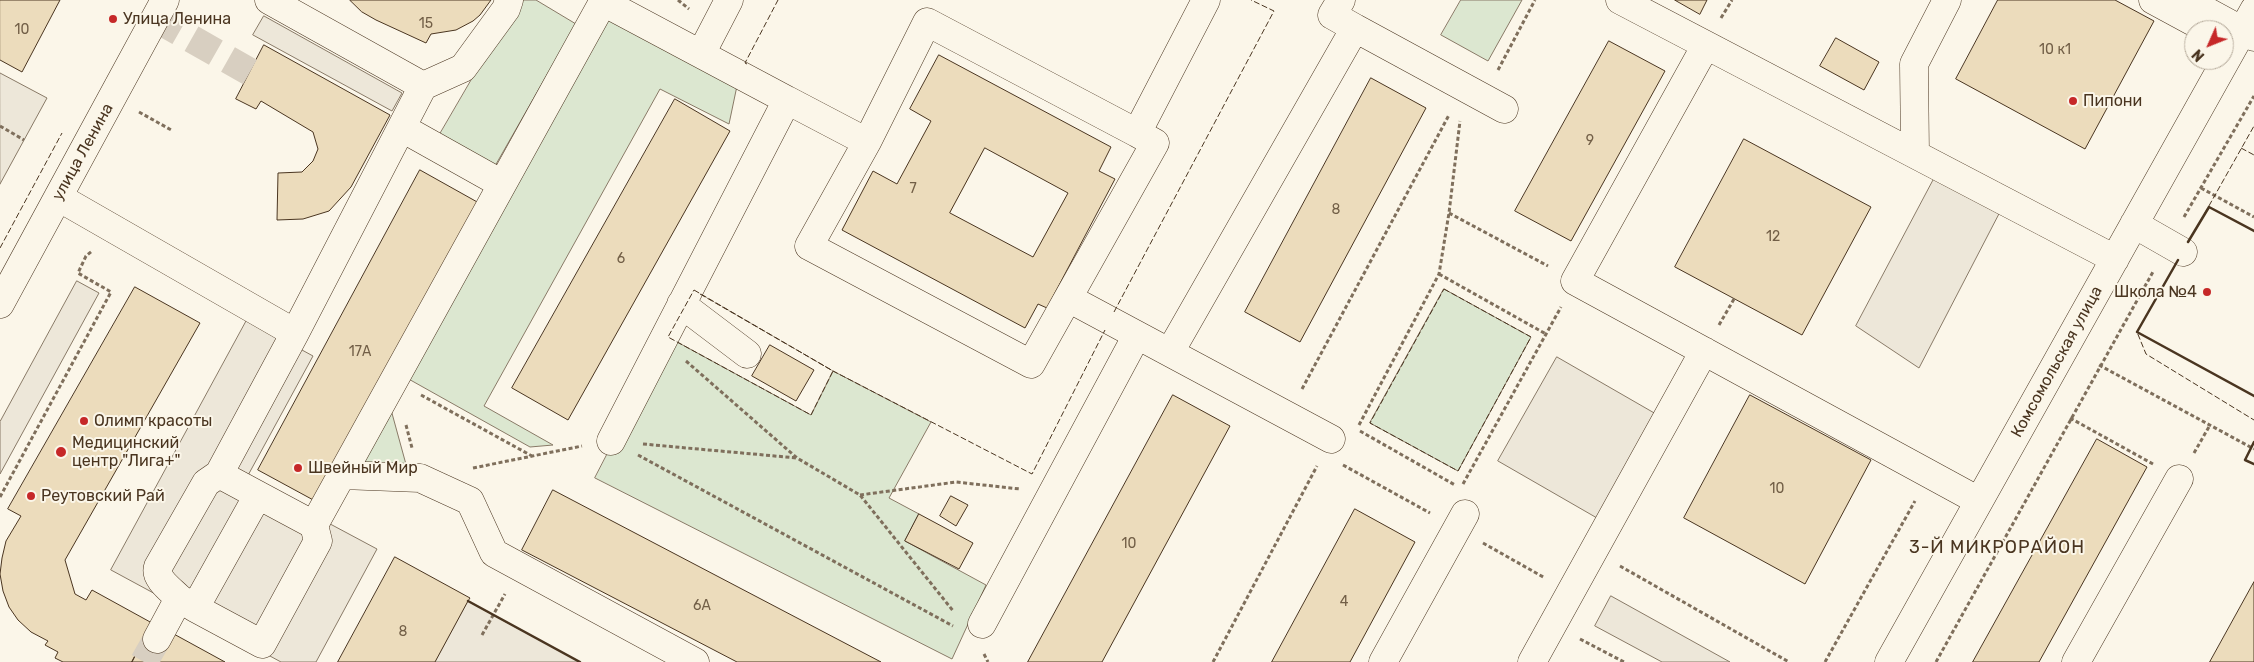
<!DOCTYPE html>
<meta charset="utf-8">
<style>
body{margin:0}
#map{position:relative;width:2254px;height:662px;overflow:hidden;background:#fbf6e9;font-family:Rubik,sans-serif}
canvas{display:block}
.north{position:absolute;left:2184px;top:20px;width:50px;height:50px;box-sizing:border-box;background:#fbf6e9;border:1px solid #b4a999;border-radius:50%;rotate:226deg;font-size:14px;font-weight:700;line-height:20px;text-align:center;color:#4a3520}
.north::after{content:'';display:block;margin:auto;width:18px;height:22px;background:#c62828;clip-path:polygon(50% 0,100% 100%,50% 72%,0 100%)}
</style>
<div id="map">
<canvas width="2254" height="662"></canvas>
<div class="north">N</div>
</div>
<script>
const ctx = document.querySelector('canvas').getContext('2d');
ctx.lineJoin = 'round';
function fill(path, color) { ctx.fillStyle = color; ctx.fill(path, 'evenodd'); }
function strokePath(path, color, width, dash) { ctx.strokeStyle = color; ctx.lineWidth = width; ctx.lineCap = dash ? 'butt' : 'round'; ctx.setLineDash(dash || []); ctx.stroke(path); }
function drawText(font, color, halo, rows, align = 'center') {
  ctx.font = font + ' Rubik,sans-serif'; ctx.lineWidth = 4; ctx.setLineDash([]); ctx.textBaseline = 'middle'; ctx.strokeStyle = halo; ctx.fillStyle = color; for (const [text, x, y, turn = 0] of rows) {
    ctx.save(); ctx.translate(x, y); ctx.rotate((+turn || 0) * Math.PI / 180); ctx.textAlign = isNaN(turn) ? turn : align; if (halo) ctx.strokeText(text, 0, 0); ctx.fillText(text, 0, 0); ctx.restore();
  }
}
const green = new Path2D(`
 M518,0H536L576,24L495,166L440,134Z
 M1461,0H1522L1488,61L1441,35Z
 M610,14L738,81L729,124L660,89L484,406L553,445L530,447L405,377Z
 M1444,289L1531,337L1458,471L1370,423Z
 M668,337L811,415L833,371L931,422L889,498L919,514L905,541L986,585L952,659L595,478Z
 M390,406L407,468L354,466Z`);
const parking = new Path2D(`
 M264,16L402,93L392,111L253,35Z
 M0,73L47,98L0,184Z
 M1935,177L2002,208L1919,368L1856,326Z
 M77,281L99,293L0,474V422Z
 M247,320L313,356L246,479L377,549L316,662H281L111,570Z
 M1557,357L1656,414L1597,518L1498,461Z
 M1611,596L1730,662H1662L1595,626Z
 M468,601L493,615L580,662H435Z`);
const building = new Path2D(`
 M0,0H60L22,72L0,60Z
 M350,0H491L480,15L473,21L456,30L431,34L426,43L376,20L362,12Z
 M1675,0H1707L1700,14Z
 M1998,0H2115L2154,21L2085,149L1956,79Z
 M1836,38L1879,62L1864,90L1820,66Z
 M1609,41L1665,71L1571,241L1515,211Z
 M264,45L390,115L351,187L329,211L303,219L277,220L278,173L302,172L313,161L318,149L313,132L261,101L256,109L236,99Z
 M939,55L1111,147L1099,171L1115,179L1047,308L1038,304L1025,328L842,230L873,171L897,184L931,121L910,109ZM985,148L1068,193L1033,257L950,213Z
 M1371,78L1426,108L1300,342L1245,312Z
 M675,99L730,131L568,420L512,388Z
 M1744,139L1871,207L1802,335L1675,267Z
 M420,170L479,203L317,502L258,470Z
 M135,287L200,323L65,560L75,594L86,600L92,590L152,623L132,662H63L55,658L58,652L45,645L48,641L31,632L18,620L9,607L3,591L0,574L2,558L6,541L21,516L8,509Z
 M770,345L814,370L796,401L752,376Z
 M1173,395L1230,426L1102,662H1028Z
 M1750,395L1871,460L1805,584L1684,518Z
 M2097,439L2147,467L2039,662H1973Z
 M553,490L881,662H737L522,550Z
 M951,496L968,505L956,526L940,516Z
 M1355,509L1415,542L1350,662H1272Z
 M919,514L973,543L959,569L905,541Z
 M395,557L470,598L468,601L435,662H338Z
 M2254,582V662H2210Z
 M147,633H172L225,662H132Z`);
const minorTunnel = new Path2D(`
 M155,18L250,72
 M144,662L157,639`);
const path = new Path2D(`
 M678,0L689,9
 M1721,18L1732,0
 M1498,70L1535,0
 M139,112L173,131
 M0,126L24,140
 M2201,188L2254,217
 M1449,213L1548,266
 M2184,217L2254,96
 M1439,274L1546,334
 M1719,325L1734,299
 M686,361L797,458L860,495L954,612
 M2099,365L2254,449
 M1302,389L1449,115
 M421,395L532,456
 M2070,418L2153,464
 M406,425L412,448
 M1359,425L1439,274L1449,213L1460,121
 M1360,431L1455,485
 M643,444L797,458
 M2194,453L2210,425
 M638,455L953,626
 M1343,465L1430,513
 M473,468L582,446
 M1463,484L1561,307
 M860,495L956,482L1020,489
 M0,497L111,292L78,273L86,256L92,251
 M1483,543L1545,578
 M1620,566L1789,662
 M482,635L505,594
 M1580,639L1624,662
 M984,654L988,662
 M1213,662L1317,466
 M1825,662L1915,501
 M1936,662L2154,270`);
const minor = new Path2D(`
 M269,0L423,86
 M1341,0L1332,15L1355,28
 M1620,0L2115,259
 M2153,0L2201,26
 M2186,0L2254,37
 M1706,45L1575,281L1979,501
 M701,54L729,0
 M787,100L867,142L927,22L1137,133L1206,0
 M402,128L502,184
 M1137,133L1155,143L1068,298L1137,335
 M867,142L809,246L1031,364L1068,298
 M1915,154L1914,64L1947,0
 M58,197L295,333L219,474L258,495
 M2134,224L2183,252
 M0,304L165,0
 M681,304L747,354
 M295,333L423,86L463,68L506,9L509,0
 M1170,352L1355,28L1504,109
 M342,475L420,478L470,501L494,553L695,662
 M179,598C171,590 154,578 158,567L206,483L219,474
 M195,608L262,644L318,541L314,525
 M982,624L1137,335L1331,439
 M157,639L179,598L195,608L258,495L314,525L603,2L787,100L611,441
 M1383,662L1465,514
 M1532,662L1704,351
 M1889,662L2254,10
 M2076,662L2179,479`);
const fence = new Path2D(`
 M747,64L745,63L778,0
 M2241,148L2254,155
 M2188,243L2254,126
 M0,248L62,133
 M2178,260L2137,332L2146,354L2254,420
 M1444,289L1531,337L1458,471L1370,423Z
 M694,290L833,371L811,415L668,337Z
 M700,294L833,371L1032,474L1105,330
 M1114,312L1274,11L1251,0`);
const wall = new Path2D(`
 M2188,242L2209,207L2254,231
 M2178,260L2137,332L2254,396
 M2254,442L2245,460L2254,464
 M468,601L580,662`);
const markers = [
 [113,19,5,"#c62828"],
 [2073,101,5,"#c62828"],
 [2207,292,5,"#c62828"],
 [84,421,5,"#c62828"],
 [61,452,6,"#c62828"],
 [298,468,5,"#c62828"],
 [31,496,5,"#c62828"]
];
const numberNames = [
 ["15",426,24],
 ["10",22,30],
 ["10 к1",2055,50],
 ["9",1590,141],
 ["7",913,189],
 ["8",1336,210],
 ["12",1773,237],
 ["6",621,259],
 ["17А",360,352],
 ["10",1777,489],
 ["10",1129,544],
 ["4",1344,602],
 ["6А",702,606],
 ["8",403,632]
];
const poiNames = [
 ["Улица Ленина",123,19],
 ["Пипони",2083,101],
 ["Школа №4",2197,292,"right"],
 ["Олимп красоты",94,421],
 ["Медицинский",72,443],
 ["центр \"Лига+\"",72,461],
 ["Швейный Мир",308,468],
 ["Реутовский Рай",41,496]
];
const streetNames = [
 ["улица Ленина",83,152,-61],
 ["Комсомольская улица",2057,362,-61]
];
const neighbourhoodNames = [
 ["3-Й МИКРОРАЙОН",1997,548]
];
fill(green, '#dce7d0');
strokePath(green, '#887966', 1);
fill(parking, '#ede7d9');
strokePath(parking, '#887966', 1);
fill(building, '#ecdcbc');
strokePath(building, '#4a3520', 1);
strokePath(minorTunnel, '#d8cfc1', 28, [28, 14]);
strokePath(minor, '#4a3520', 29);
strokePath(path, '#7f6f5c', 3, [4, 2.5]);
strokePath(minor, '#fbf6e9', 28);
strokePath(fence, '#4a3520', 1, [6, 2.5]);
strokePath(wall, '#4a3520', 2.5);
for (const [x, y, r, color] of markers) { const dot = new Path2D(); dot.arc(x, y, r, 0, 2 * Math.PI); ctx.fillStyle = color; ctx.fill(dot); strokePath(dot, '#fbf6e9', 2); }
drawText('14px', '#725f47', null, numberNames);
drawText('16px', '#4a3520', '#fbf6e9', poiNames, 'left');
drawText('16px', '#4a3520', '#fbf6e9', streetNames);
ctx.letterSpacing = '1px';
drawText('18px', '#4a3520', '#fbf6e9', neighbourhoodNames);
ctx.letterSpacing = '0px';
</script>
